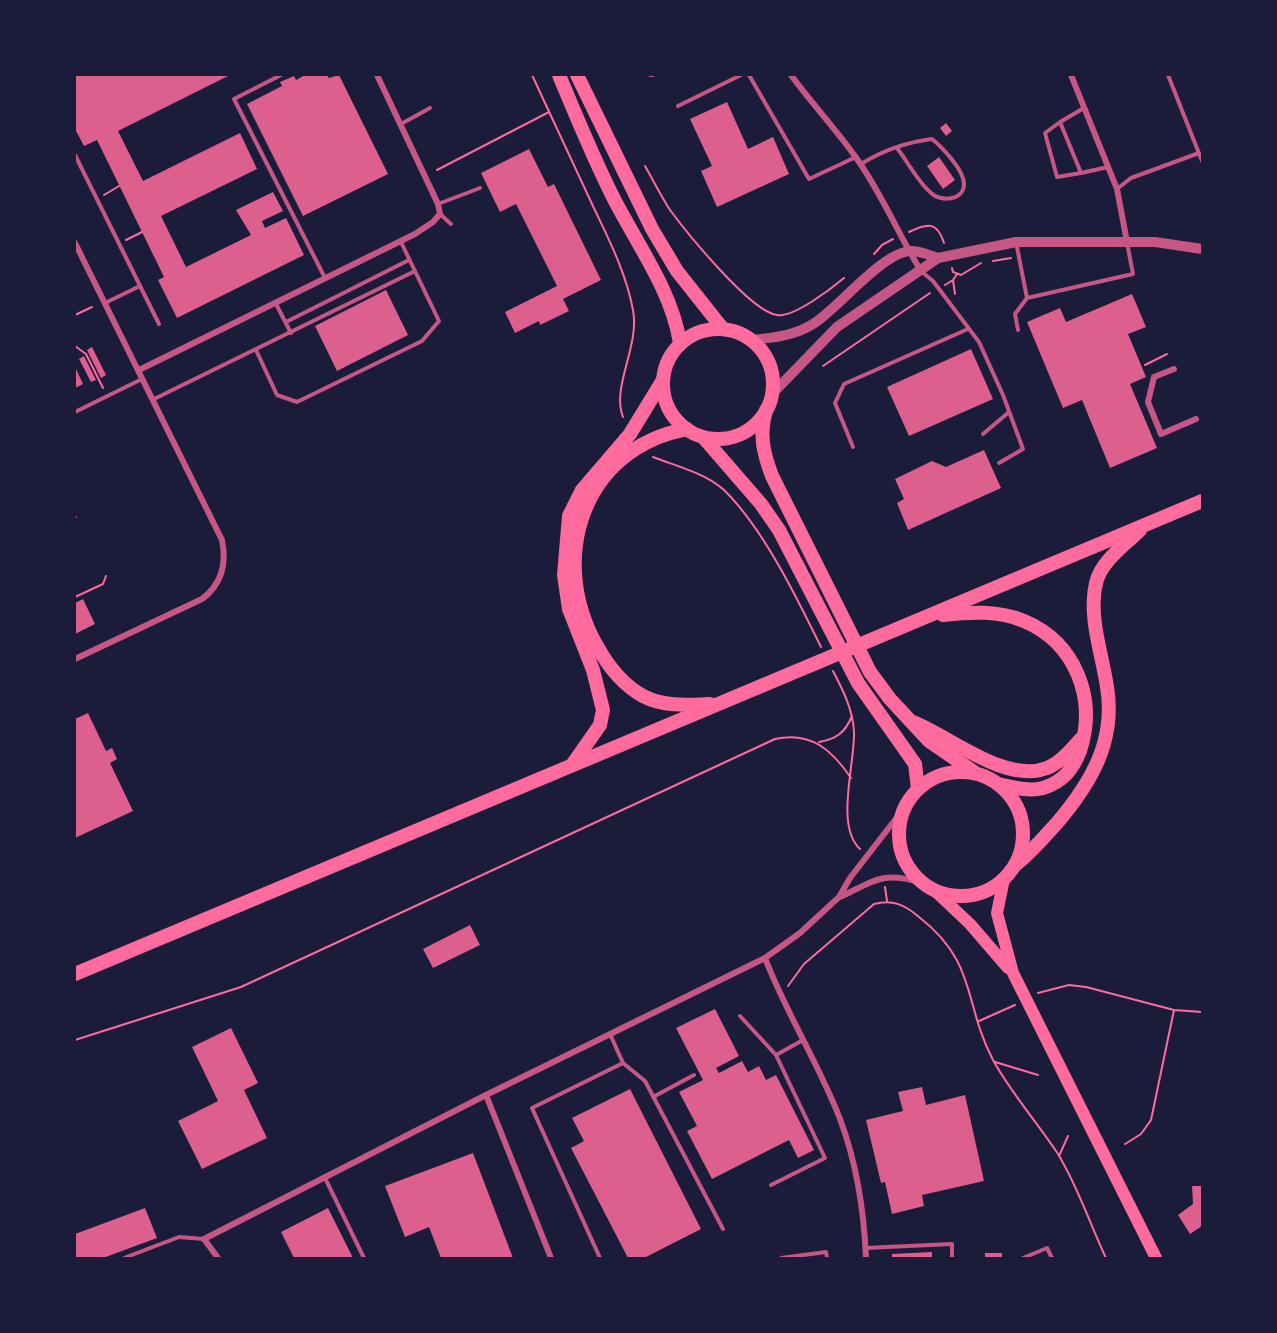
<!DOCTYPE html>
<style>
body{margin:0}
#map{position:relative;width:1277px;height:1333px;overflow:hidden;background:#1b1b3a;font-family:"PT Sans",sans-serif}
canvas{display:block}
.frame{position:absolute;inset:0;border:76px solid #1b1b3a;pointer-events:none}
</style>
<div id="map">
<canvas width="1277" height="1333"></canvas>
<div class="frame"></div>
</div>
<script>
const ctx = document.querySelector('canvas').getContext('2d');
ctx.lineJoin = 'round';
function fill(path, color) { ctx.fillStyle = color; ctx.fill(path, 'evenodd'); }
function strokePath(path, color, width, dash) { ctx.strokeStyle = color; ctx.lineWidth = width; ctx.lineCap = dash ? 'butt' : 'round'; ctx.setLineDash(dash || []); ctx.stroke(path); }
const building = new Path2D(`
 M75,75H230L118,131L143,181L240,133L257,169L161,216L186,267L251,235L236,210L273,192L283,211L262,221L265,228L286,218L304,255L177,318L158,280L164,277L97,140L84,146L75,129Z
 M305,75H327L329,78L339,75L388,174L303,216L247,104L282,86L280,82L294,76L296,80Z
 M727,102L748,149L773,137L789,174L717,207L701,171L712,166L690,119Z
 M946,123L952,131L946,136L940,128Z
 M529,149L548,187L554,184L601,280L563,299L569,311L540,325L539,321L515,333L505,312L557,286L516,204L500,212L481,173Z
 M939,157L955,180L943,189L927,166Z
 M386,290L408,335L337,371L315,326Z
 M1132,294L1146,327L1128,334L1146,377L1130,384L1157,448L1110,468L1082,400L1063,408L1027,322L1060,308L1066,322Z
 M92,347L106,375L101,378L87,350Z
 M971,349L993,399L909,436L887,387Z
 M84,356L96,380L91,382L79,359Z
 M75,367L83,384L75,388Z
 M984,450L1001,488L908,530L897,503L904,499L895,479L932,461L946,467Z
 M83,599L95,624L75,634V603Z
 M88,713L106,751L112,748L117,759L110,763L133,811L75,838V719Z
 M470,925L480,945L433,968L423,949Z
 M715,1009L739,1056L716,1068L719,1073L742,1061L748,1072L759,1066L766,1080L776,1075L814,1150L798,1158L789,1140L712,1179L687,1131L697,1126L679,1092L703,1080L676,1028Z
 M231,1028L258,1083L244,1090L267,1138L202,1169L178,1121L218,1101L192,1047Z
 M922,1087L926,1105L965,1095L984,1181L922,1195L924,1206L892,1214L885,1182L881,1183L866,1120L903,1111L898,1092Z
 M630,1089L701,1229L644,1258H628L571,1148L584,1141L572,1118Z
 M473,1153L513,1258H441L429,1227L405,1237L385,1186Z
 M1192,1186H1202V1226L1190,1234L1178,1215L1193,1204Z
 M145,1208L157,1238L103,1258H75V1234Z
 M328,1208L353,1258H294L281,1232Z
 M932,1252V1258H892V1254Z
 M985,1253H1002V1258H985Z`);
const path = new Path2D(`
 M532,75C552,118 572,161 592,204C608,238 626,272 633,310C640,346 611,387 623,417
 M645,166C653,180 661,196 670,210C687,233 751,312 777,315C793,318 831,289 844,278
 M437,170L549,112
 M104,195L119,186
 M909,232C927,223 937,221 944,243
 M126,240L142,232
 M874,254L882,245L893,239
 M993,261L1011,258
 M952,268L953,272L961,275L981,263
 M945,285L953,280
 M955,294L953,280L957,274
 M75,315L92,307
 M75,346L86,354L103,388
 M1145,365L1167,354
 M823,366L930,293
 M653,457C676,466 705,473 724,490C763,528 797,598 821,647
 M75,517H76
 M75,597L103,584L106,576
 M833,671C843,690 853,710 854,732C855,764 835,826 860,849
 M819,742C836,739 845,733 852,716
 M885,887L887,901
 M788,986L804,964L874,904C893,899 905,905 919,917C978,963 963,1003 993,1060C1011,1093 1037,1122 1058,1154C1078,1187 1090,1224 1106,1258
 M1038,993L1069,985L1086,987L1174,1010L1202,1012
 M979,1021L1015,1005
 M75,1040L241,987L775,739C811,731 832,750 851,778
 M995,1062L1038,1075
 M1125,1144L1141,1134L1151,1120L1174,1010
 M1059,1156L1068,1136`);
const service = new Path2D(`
 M281,75L234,99L325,278
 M650,75H653
 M749,75L809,179L856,157
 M1168,75L1202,161
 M678,106L741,75
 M1084,108L1060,122L1081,173L1108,167
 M1060,122L1045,133L1057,177L1081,173
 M401,124L430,108
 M75,155L159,324
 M861,164C882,151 908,142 932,139C942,147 964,170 964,184C964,201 940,202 931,193C917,181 908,162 897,148
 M1117,189L1131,178L1199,153
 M438,204L480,188
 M440,214L451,224
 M1016,242L1027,298L1015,314L1018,330
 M922,272L933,281L979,342L1003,395L1023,449L999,463
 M1027,298L1133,274L1127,243
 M275,302L291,333
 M105,303L140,286
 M286,322L409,260
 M256,350L277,395L297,402L422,341L439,321L401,242
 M152,400L415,271
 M75,412L142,379
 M983,434L1009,412
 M853,447L835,403L844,384L968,329
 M740,1016L776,1055L825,1158L771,1185
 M776,1055L803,1040
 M623,1063L645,1081L723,1229
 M653,1097L694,1075
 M325,1178L364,1258
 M865,1248L952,1244V1258
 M124,1258L179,1237L204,1239
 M600,1258L532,1108L623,1063L610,1034
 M781,1258L826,1252L827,1258
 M1023,1258L1047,1248L1052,1258`);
const minor = new Path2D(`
 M791,75C812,104 837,130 857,159C882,194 898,234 921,271
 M1071,75L1117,189L1127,242
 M75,243L222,540C227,564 222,584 202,599L75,659
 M1174,369L1154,377L1148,402L1161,434L1196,419
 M139,370L415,234L433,222L440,214L438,204L377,75
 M840,897C876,880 882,871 923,883
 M765,958C786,1013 819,1064 840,1119C857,1164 864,1211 866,1258
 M486,1095L551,1258
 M218,1258L204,1239L486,1095L765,958L800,933L839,897L850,878L905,807`);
const tertiary = new Path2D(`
 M751,340C772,338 794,336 813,324C838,309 882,252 911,251C920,251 929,255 938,258
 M772,394L837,327L938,258L1016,242H1155L1202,249`);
const secondary = new Path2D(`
 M1004,879L997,913L1013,973L1156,1258
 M935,891L970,924L1008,968`);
const primary = new Path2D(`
 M559,75C577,118 594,160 615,201C639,247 672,292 680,343
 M577,75L652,229L677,271L723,329
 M663 384a55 55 0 1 1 110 0a55 55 0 1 1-110 0Z
 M766,410C759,435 763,452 772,476L870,672L890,699L929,741L977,774
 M703,437L761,504L779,530L858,683L915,764L918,789
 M899 834a62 62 0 1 1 124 0a62 62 0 1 1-124 0Z`);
const trunk = new Path2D(`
 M687,429C583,448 547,559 597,646C608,666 623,685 643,696C664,707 688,705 710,704
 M943,615C970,612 998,610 1024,621C1076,643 1097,699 1080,751C1073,769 1063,782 1043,788C1029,792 1012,787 998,784
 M913,722C951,737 1005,784 1047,768C1061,763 1072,748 1082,738
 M572,765L600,725L603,710L593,670L569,609L564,575L569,516L582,490L630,434L663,380
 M1015,865C1031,853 1043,838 1057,823C1091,783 1116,741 1107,687C1102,653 1088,617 1096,583C1101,561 1125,545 1140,530
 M75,974L1202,501`);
fill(building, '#dd5f8e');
strokePath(path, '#ff6b9d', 2);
strokePath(service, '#c65784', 4);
strokePath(minor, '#c65784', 6);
strokePath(tertiary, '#c65784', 10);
strokePath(secondary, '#ff6b9d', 12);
strokePath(primary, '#ff6b9d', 14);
strokePath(trunk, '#ff6b9d', 14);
</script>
